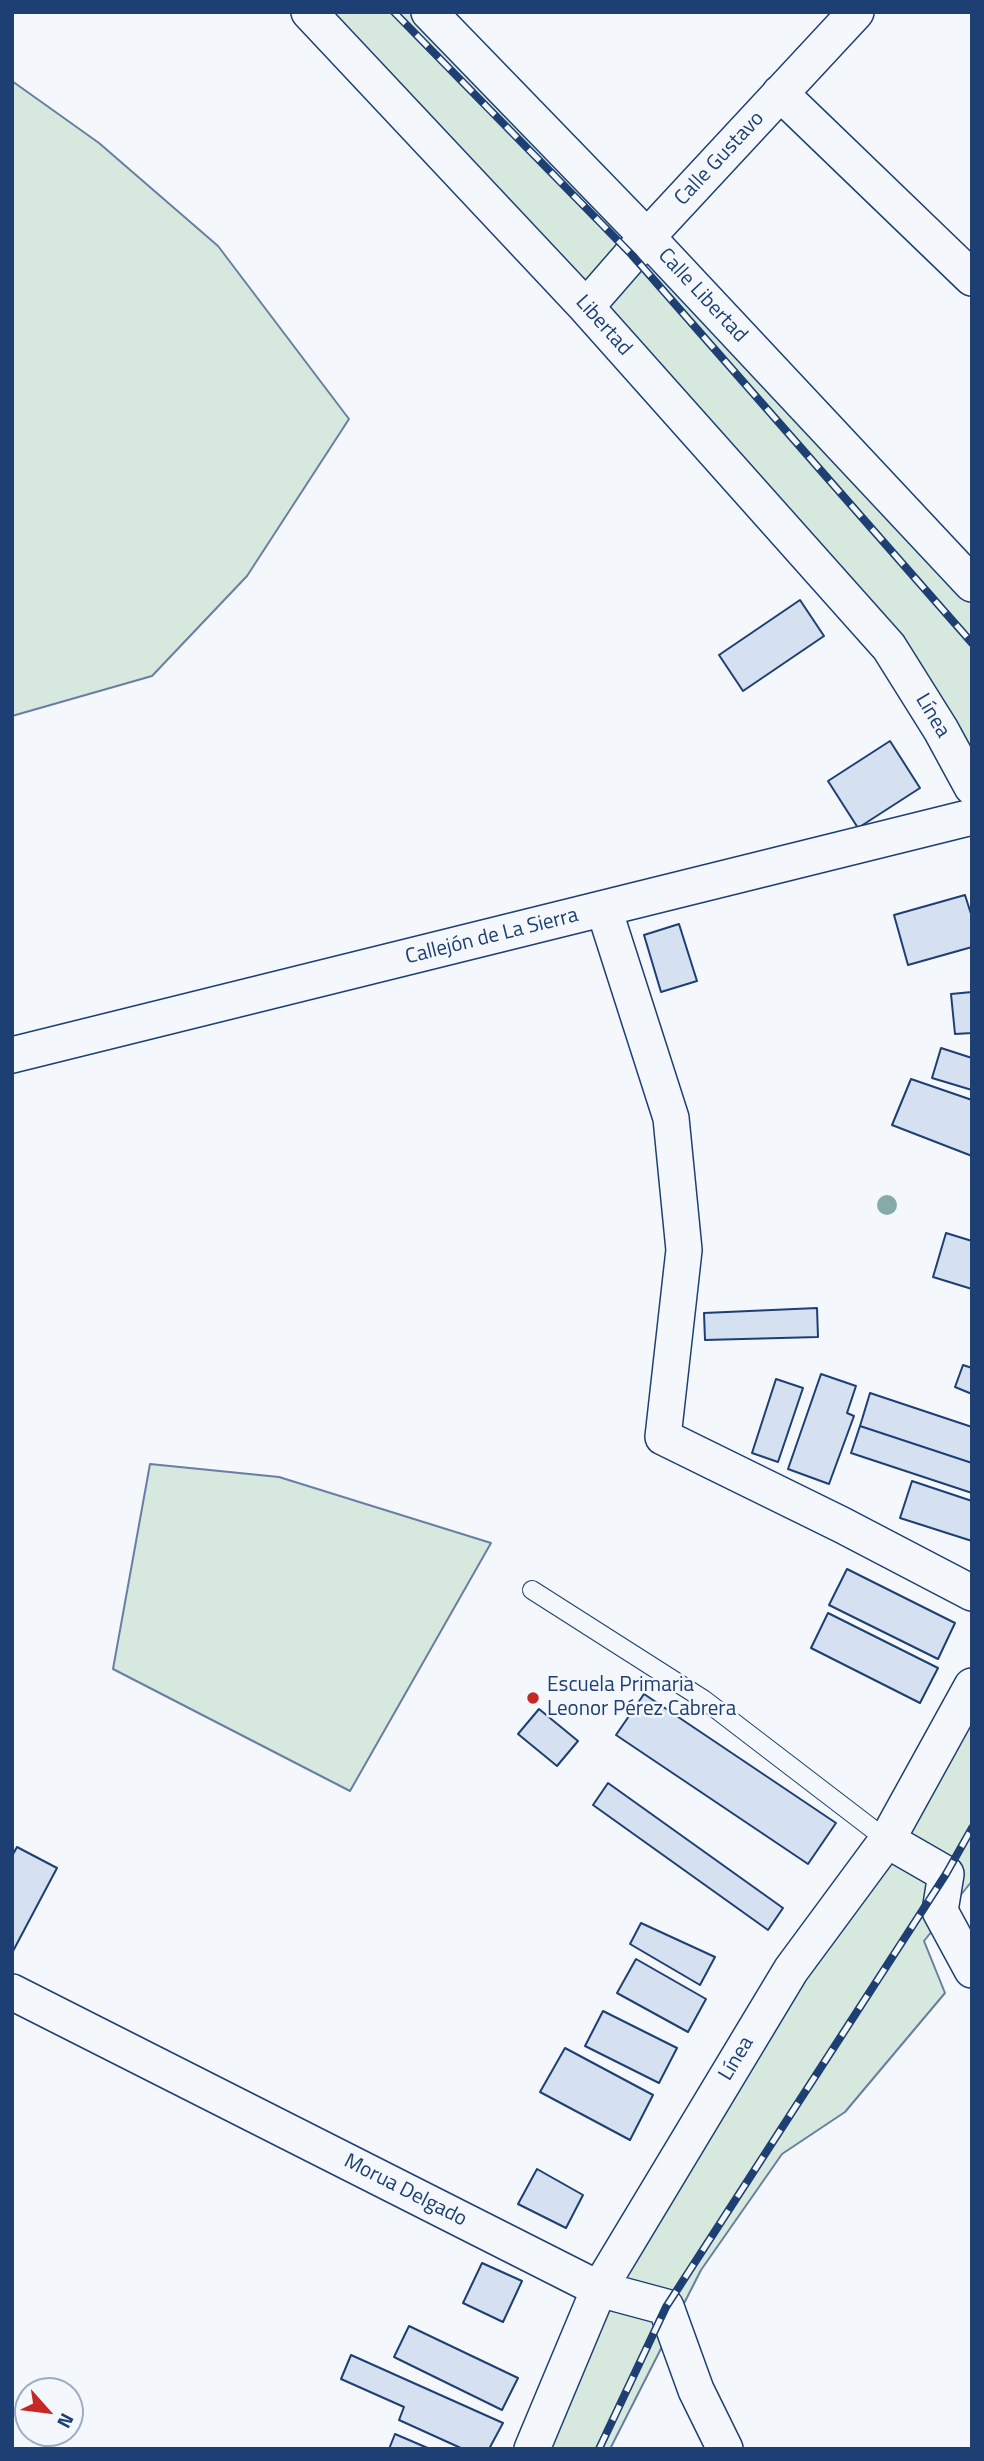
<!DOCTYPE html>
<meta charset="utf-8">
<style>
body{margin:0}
#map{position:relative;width:984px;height:2461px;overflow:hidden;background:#f4f7fb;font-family:"Titillium Web",sans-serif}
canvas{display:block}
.frame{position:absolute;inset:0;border:14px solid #1d3f73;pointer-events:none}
.north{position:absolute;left:14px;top:2377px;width:70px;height:70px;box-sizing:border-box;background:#f4f7fb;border:2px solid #9eadc5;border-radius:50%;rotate:118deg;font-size:19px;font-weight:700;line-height:28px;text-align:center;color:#1d3f73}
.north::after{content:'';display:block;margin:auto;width:24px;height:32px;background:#c62828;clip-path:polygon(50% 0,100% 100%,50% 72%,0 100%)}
</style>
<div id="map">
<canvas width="984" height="2461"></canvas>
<div class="frame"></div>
<div class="north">N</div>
</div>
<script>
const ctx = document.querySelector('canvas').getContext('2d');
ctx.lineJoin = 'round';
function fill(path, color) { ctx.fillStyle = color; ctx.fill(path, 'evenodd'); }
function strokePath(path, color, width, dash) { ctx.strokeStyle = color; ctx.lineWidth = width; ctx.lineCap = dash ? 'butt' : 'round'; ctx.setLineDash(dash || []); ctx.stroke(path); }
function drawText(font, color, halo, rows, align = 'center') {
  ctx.font = font + ' "Titillium Web",sans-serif'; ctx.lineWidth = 5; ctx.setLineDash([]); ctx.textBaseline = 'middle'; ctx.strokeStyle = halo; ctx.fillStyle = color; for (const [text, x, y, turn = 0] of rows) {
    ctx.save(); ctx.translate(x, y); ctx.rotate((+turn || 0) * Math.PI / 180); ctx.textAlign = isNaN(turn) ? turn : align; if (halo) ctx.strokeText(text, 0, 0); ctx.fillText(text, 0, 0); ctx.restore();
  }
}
const green = new Path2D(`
 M309,12H429L972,584V787L941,730Z
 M12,81L99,143L218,246L349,419L247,576L152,676L12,716Z
 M150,1464L279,1477L491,1543L350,1791L113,1669Z
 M972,1685V1881L924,1941L945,1993L845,2112L782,2154L701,2270L610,2449H532L599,2289Z`);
const building = new Path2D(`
 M800,600L824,636L743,691L719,655Z
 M890,741L920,788L858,828L828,781Z
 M965,895L972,917V947L908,965L894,915Z
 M679,924L697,981L661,992L644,935Z
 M972,992V1033L955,1034L951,994Z
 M941,1048L972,1058V1090L932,1078Z
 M911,1079L972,1100V1156L892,1125Z
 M946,1233L972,1241V1289L933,1277Z
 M817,1308L818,1337L705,1340L704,1313Z
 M963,1365L972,1368V1394L955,1387Z
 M821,1374L856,1386L847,1413L854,1416L829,1484L788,1469Z
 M776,1379L803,1388L778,1462L752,1453Z
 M870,1393L972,1427V1463L860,1426Z
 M860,1426L972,1463V1493L851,1453Z
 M912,1481L972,1501V1541L900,1518Z
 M847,1569L955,1623L938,1659L829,1605Z
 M828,1613L938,1668L920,1703L811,1648Z
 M644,1694L836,1823L808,1864L616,1735Z
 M539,1709L578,1741L557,1766L518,1734Z
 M608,1783L783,1908L768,1930L593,1805Z
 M17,1847L57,1868L12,1953V1856Z
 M641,1923L715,1957L700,1985L630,1944Z
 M636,1959L706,1999L688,2032L617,1993Z
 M603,2011L677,2048L659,2083L585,2046Z
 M565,2048L653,2095L630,2140L540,2092Z
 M537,2169L583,2195L566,2228L518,2204Z
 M482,2263L522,2281L503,2322L463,2303Z
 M409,2326L518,2378L502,2410L394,2357Z
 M351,2355L503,2423L489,2449H463L399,2420L404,2407L341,2379Z
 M395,2434L430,2449H389Z`);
const service = new Path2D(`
 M532,1590L703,1699L887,1840`);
const minor = new Path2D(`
 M309,12L586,307L889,647L941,730L972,787
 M429,12L647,237L972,584
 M780,93L972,278
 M586,307L647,237L856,12
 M604,909L671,1118L684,1250L663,1437L842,1525L972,1593
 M12,1055L972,817
 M887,1840L946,1874L940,1911L972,1970
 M12,1992L599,2289L666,2307L696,2390L725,2449
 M532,2449L599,2289L791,1970L887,1840L972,1686`);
const rail = new Path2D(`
 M394,12L632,255L972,643
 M599,2449L666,2307L946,1874L972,1828`);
const trees = [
 [887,1205]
];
const markers = [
 [533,1698,7,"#c62828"]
];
const streetNames = [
 ["Calle Gustavo",720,159,-47],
 ["Calle Libertad",702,296,47],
 ["Libertad",603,326,48],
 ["Línea",932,716,59],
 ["Callejón de La Sierra",492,937,-14],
 ["Línea",737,2059,-59],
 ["Morua Delgado",405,2191,27]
];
const poiNames = [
 ["Escuela Primaria",547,1686],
 ["Leonor Pérez Cabrera",547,1710]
];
fill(green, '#d7e8df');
strokePath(green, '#687fa3', 2);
fill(building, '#d5e0f0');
strokePath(building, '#1d3f73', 2);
strokePath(service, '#1d3f73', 20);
strokePath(minor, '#1d3f73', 38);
strokePath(service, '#f4f7fb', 18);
strokePath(minor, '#f4f7fb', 35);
strokePath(rail, '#1d3f73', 8);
strokePath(rail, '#f4f7fb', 5, [16]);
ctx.fillStyle = '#86aba6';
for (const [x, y] of trees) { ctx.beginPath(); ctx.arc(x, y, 10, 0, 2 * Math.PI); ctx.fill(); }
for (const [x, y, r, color] of markers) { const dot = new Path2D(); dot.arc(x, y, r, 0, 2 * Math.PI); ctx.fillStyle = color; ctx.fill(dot); strokePath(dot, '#f4f7fb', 2.5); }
drawText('21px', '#1d3f73', '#f4f7fb', streetNames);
drawText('21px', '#1d3f73', '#f4f7fb', poiNames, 'left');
</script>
